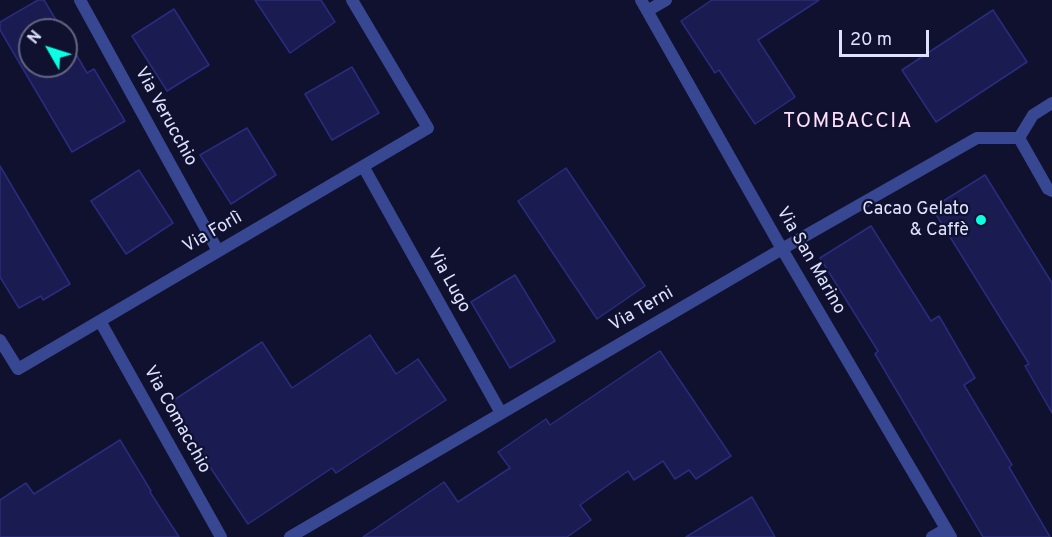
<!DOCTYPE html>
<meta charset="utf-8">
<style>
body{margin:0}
#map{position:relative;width:1052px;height:537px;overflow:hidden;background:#10112f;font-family:Overpass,sans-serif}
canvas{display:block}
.north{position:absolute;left:18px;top:18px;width:60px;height:60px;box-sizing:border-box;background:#10112f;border:2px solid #626482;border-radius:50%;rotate:309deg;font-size:16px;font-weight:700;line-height:24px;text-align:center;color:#dee1ff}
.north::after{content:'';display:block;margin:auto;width:21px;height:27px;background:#0affe3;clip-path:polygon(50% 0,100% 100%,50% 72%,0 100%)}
.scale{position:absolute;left:839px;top:30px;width:90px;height:27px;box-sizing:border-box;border:3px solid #dee1ff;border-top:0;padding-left:8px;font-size:18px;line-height:21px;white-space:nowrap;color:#dee1ff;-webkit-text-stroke:4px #10112f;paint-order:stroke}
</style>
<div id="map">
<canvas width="1052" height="537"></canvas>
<div class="north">N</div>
<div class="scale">20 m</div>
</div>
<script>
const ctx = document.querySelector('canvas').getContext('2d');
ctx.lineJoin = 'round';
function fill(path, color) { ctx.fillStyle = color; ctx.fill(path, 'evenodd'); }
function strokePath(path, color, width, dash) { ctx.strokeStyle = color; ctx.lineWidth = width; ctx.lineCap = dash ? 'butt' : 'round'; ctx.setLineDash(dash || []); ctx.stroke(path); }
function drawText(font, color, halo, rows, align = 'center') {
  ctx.font = font + ' Overpass,sans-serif'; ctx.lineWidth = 4.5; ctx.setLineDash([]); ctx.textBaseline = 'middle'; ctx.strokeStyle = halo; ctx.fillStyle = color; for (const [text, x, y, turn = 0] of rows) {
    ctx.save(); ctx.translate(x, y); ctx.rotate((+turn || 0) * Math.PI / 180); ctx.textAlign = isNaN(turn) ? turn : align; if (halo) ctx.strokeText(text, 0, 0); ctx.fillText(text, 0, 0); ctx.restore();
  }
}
const building = new Path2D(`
 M38,0H44L62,30H30V66H66V37L87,73L94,69L125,121L72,152L0,30V22Z
 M255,0H321L335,22L290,53Z
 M712,0H819L758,40L795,97L755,124L719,70L715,73L681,21Z
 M174,9L209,65L167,91L132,36Z
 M993,10L1027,62L936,122L902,70Z
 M352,67L379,113L332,140L305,94Z
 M247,128L276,175L231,204L200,155Z
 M0,166L70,284L43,300L41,296L19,308L0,277Z
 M566,168L645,286L597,319L518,201Z
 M139,170L173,223L126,254L91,201Z
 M985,175L1052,283V413L1025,366L1029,364L932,208Z
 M871,226L931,321L939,316L975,378L964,385L1012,465L1009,467L1050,537H983L875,354L878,351L820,258Z
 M515,275L555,341L510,368L471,302Z
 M370,335L396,374L418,359L446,400L336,473L332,468L248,524L168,404L262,342L292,388Z
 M660,351L731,456L696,479L689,470L675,479L663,461L634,480L628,471L580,505L591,520L567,537H363L444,482L458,502L510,468L498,452L546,419L550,425Z
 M120,440L151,491L150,492L179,537H0V500L26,483L34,494Z
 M752,497L775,537H686Z`);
const minor = new Path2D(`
 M80,0L218,251
 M641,0L782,249L951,537
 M647,11L666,0
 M1052,103L1033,115L1019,138L1048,189L1052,191
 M363,166L501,413
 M100,321L221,537
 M0,340L18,369L428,128L352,0
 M290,537L782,249L977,138H1019
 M932,537L946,529`);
const markers = [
 [981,220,6,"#0affe3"]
];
const streetNames = [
 ["Via Verucchio",165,117,61],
 ["Via Forlì",213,233,-30],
 ["Via San Marino",810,261,60],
 ["Via Lugo",448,281,61],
 ["Via Terni",642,310,-30],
 ["Via Comacchio",176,420,61]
];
const poiNames = [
 ["Cacao Gelato",969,210],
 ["& Caffè",969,231]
];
const quarterNames = [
 ["TOMBACCIA",848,123]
];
fill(building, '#1a1b51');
strokePath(building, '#2a2c7f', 1.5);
strokePath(minor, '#374791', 12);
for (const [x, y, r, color] of markers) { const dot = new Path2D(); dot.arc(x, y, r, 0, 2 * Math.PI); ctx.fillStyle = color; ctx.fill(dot); strokePath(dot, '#10112f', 2); }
drawText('18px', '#dee1ff', '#10112f', streetNames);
drawText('18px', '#dee1ff', '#10112f', poiNames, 'right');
ctx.letterSpacing = '1.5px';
drawText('21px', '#ffe0fa', '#10112f', quarterNames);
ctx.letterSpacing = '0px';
</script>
